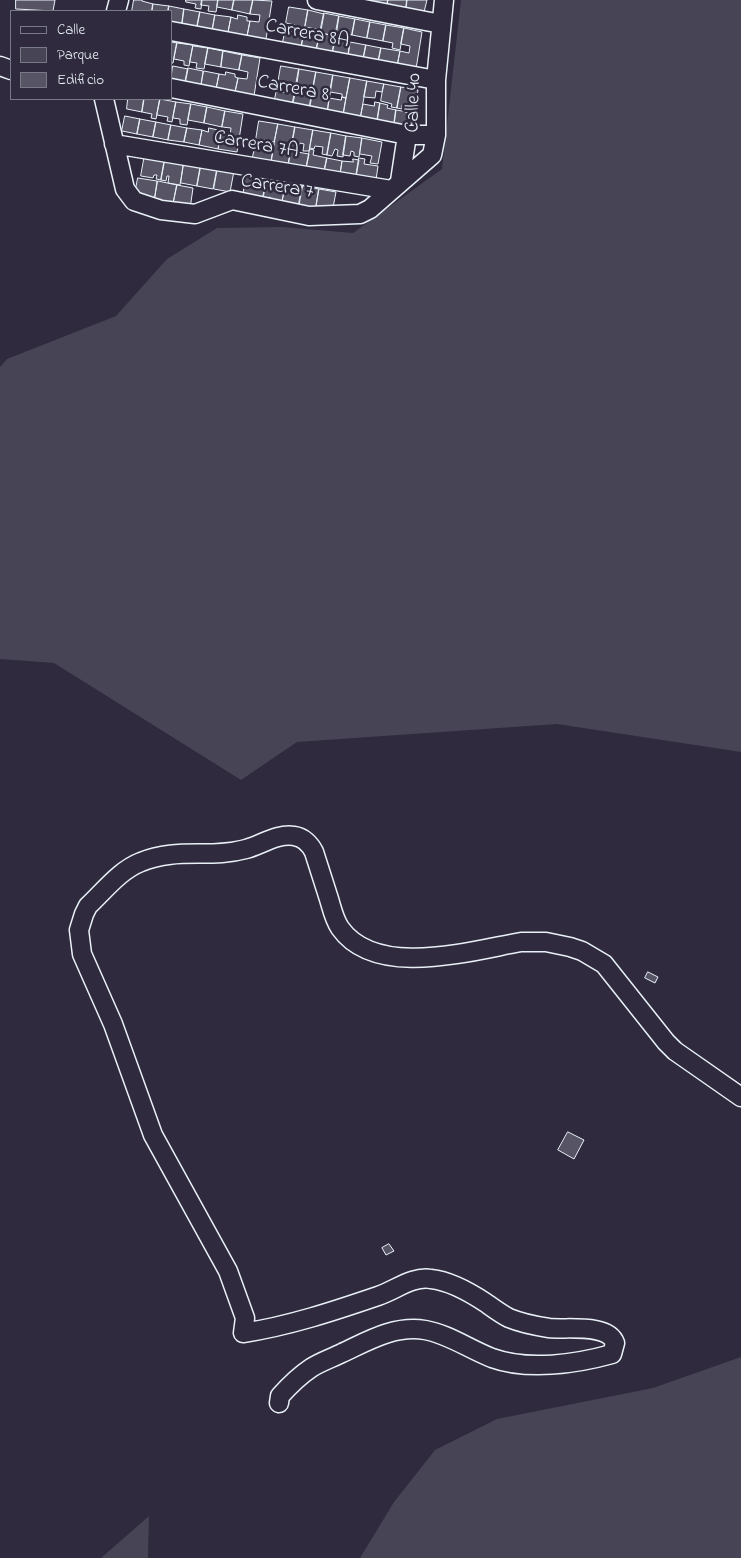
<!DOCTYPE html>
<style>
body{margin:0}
#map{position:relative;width:741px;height:1558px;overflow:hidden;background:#2f2a3d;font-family:"Indie Flower",sans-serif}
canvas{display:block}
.legend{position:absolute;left:10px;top:10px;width:162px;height:90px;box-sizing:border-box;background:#2f2a3d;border:1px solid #797a88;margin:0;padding:6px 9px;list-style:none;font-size:15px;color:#e8f1f8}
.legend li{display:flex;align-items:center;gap:10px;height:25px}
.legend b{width:25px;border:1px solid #797a88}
</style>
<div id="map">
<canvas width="741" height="1558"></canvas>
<ul class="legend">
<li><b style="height:6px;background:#2f2a3d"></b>Calle</li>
<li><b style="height:14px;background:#464455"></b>Parque</li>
<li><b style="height:14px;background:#575565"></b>Edificio</li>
</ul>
</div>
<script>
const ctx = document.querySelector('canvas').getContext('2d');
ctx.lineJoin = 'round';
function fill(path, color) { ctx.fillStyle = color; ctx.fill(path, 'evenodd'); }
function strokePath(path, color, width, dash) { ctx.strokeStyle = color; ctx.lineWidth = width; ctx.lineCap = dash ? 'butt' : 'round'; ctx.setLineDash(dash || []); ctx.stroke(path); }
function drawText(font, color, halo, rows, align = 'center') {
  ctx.font = font + ' "Indie Flower",sans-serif'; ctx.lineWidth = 5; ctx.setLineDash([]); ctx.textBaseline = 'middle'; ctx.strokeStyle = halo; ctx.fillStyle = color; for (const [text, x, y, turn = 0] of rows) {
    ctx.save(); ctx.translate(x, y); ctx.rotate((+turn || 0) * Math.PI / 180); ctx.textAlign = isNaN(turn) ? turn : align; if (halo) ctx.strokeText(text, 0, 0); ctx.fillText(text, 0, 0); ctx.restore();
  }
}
const green = new Path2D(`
 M461,0H741V752L557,724L297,742L241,780L54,663L0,659V367L7,359L116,316L167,259L217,228L283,227L353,233L442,169Z
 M741,1357V1558H360L394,1502L435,1450L497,1419L653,1388Z
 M149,1516L148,1558H101Z`);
const building = new Path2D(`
 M16,0H55L53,11L16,9Z
 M134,0H142V1L153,4L152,11H132Z
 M186,0H202L201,9L195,8L196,4L186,2Z
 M202,0H218L216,12L208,11L209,6L201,5Z
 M218,0H234L232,10L217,7Z
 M234,0H253L250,14L232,10Z
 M253,0L272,1L266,39L247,36L250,21L259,22L260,15L250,14Z
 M372,0H388L387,5L371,3Z
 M388,0H407L406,9L387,5Z
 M407,0H427L424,12L406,9Z
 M153,4L169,6L168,11H152Z
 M169,6L184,9L182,24L171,22V11H168Z
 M289,7L308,10L301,48L282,45L285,30L294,32L295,25L286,23Z
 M184,9L200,12L197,27L182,24Z
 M308,10L324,14L321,30L305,27Z
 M200,12L215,15L212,29L197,27Z
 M324,13L339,16L336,36L320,33Z
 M215,15L231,17L228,32L213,29Z
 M238,15L247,17V21H250L247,36L228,32L231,17L237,19Z
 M339,16L355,19L352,35L336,32Z
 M355,19L370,22L367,38L352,35Z
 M370,22L386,25L383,41L367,38Z
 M386,25L404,28L400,50L392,48L393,43L383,41Z
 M404,28L422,32L416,69L397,66L400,51L409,53L410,46L401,44Z
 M320,33L336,36L332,54L316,51Z
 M304,34L319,37L316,51L301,48Z
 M335,39L350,42L348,57L332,54Z
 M171,42L177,43L173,63H171Z
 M350,42L366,45L363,60L348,57Z
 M177,43L193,45L189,66L184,65V61L174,59Z
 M366,45L381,48L378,63L363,60Z
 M193,46L208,48L204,69L196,68L197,63L190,62Z
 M208,48L223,51L221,67L205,64Z
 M381,48L400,51L397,66L378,63Z
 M223,51L242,55L239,70L221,67Z
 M242,55L260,58L254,96L235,92L238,78L247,79L248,72L239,70Z
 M173,66L188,69L185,84L171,81Z
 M281,66L299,69L296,90L289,89V85L283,84L282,90L277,89Z
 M188,68L203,71L201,86L185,83Z
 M299,69L316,72L313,88L296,85Z
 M204,71L219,74L216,89L201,86Z
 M226,72L235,74V77L238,78L235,92L216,89L219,74L225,75Z
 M316,72L333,75L327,113L309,110Z
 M333,75L350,78L346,98L342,97V94L330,92Z
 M350,78L367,81L360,119L343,116Z
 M367,81L384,84L382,92L376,91L375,98L364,97Z
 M384,84L401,87L397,108L391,107L392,104L381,101Z
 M296,85L313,88L312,93L308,92L307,96H312L309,110L292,107Z
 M401,87L418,90L414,113L405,112L406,106L402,105V109L397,108Z
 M277,89L282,90V92L288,93L289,89L296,90L292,107L274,104Z
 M342,97L346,98L343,116L327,113L329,98L341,100Z
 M128,99H144L142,112L127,109Z
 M144,99H160L156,119L151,118L152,114L142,112Z
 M160,99L176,102L172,122L167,121L168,117L157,115Z
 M176,102L191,104L187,125L180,124V119L173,118Z
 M375,102L380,103L377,122L360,119L363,104L374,106Z
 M380,103L388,105L387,108L396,110L394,125L377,122Z
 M191,104L207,107L204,123L188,120Z
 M207,107L225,111L222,127L204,123Z
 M396,110L414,113L411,128L394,125Z
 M225,111L243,114L237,152L218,149L221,134L230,136L231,128L222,127Z
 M125,116L140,119L137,134L122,131Z
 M140,119L156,122L153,137L137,134Z
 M259,121L278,124L274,142L263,140L262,147L255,146Z
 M156,122L171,125L168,140L153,137Z
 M278,124L295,127L288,166L271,163Z
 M171,125L187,128L184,142L168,140Z
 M295,127L313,130L309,151H303L304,144L300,143L297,150L291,149Z
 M187,128L202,130L199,145L184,142Z
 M209,128L218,130V133L221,134L218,149L199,145L202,130L208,132Z
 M313,130L331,133L327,155L322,154L323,147L315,146L314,149L310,148Z
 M331,133L346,136L343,157L337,156L338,150L335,149L332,156L327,155Z
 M346,136L362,138L359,157L354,156V152L351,151L350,156L343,155Z
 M362,138L382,142L378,164L370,163L372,156L360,154Z
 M264,142L274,144L271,163L252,159L255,146L263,148Z
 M310,149L314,150L313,155L327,158L324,172L306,169Z
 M291,151L309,154L306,169L288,166Z
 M145,154L165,158L161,180L156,179L157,175H154L153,178L141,176Z
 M165,158L184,161L180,185L168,183L169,176H167L166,181L161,180Z
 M327,158L342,161L340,174L324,172Z
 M359,158L365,159L364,164L378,166L376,180L356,177Z
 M353,159L359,160L356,177L340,174L342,161L353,162Z
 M184,161L201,164L197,186L181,183Z
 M201,164L217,168L213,189L197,186Z
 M218,167L234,171L230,192L214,189Z
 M246,175L266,179L262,201L258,200V196H256L255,200L243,197Z
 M138,178L157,181L154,203L134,199Z
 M267,179L286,182L281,206L270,204L271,198L269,197L268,202L263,201Z
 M158,181L177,185L172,208L161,206L162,200L160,199L159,204L154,203Z
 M286,183L302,186L298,207L282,204Z
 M177,185L193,188L190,209L173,206Z
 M303,186L319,189L315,210L299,207Z
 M319,189L336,192L332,213L316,210Z
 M648,972L658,977L655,983L645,978Z
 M568,1132L584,1140L574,1159L558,1150Z
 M389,1244L394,1251L386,1255L382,1248Z`);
const minor = new Path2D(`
 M317,0L441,24
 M116,11L119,0
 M171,31L436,80
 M0,66L11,70
 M171,88L407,135H436
 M104,99L125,189L134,201L161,210L195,214L232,200L309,216L360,214L370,209L432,155L436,135V80L444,0
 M114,144L391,190
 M400,181L407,135
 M279,1403L280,1396C289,1386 299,1376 311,1368C320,1362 332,1358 342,1353C368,1341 394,1325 425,1330C448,1334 469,1349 492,1358C528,1371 576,1364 612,1354L615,1343C608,1323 566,1330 549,1328C536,1326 521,1323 509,1318C501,1314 493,1308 486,1303C471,1293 450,1281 431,1279C412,1276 396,1290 378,1296C334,1311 289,1326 243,1333L245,1318L228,1271L153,1135L113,1024L82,954L79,930L84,914L88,906C104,891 120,870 141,862C177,847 210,859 246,849C261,845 278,833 294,836C303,837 310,844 314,852C319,868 324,883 329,899C332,909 334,919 340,928C376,979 470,951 521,942H546L570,947L582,951L604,964L666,1042L675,1051L741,1097`);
const streetNames = [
 ["Carrera 8A",307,35,11],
 ["Carrera 8",293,90,11],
 ["Calle 40",415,103,-88],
 ["Carrera 7A",256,146,10],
 ["Carrera 7",277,188,9]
];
fill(green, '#464455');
fill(building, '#575565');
strokePath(building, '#e8f1f8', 1);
strokePath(minor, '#e8f1f8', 21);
strokePath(minor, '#2f2a3d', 18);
drawText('20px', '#e8f1f8', '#2f2a3d', streetNames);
</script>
